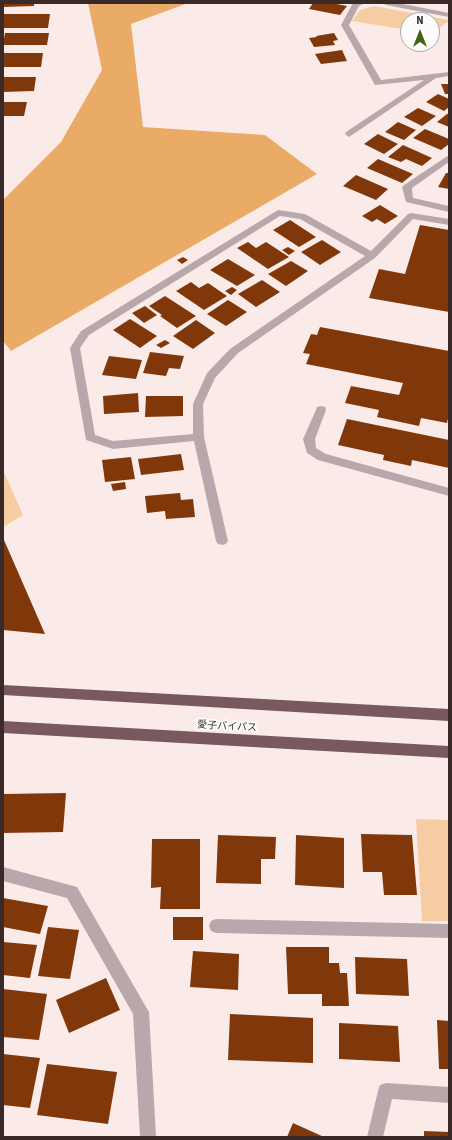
<!DOCTYPE html>
<meta charset="utf-8">
<style>
body{margin:0}
#map{position:relative;width:452px;height:1140px;overflow:hidden;background:#faebe9;font-family:"Source Sans 3",sans-serif}
canvas{display:block}
.frame{position:absolute;inset:0;border:4px solid #392a28;pointer-events:none}
.north{position:absolute;left:400px;top:12px;width:40px;height:40px;box-sizing:border-box;background:#fcfcfc;border:1px solid #aea8a7;border-radius:50%;rotate:0deg;font-size:11px;font-weight:700;line-height:16px;text-align:center;color:#392a28}
.north::after{content:'';display:block;margin:auto;width:14px;height:18px;background:#426217;clip-path:polygon(50% 0,100% 100%,50% 72%,0 100%)}
</style>
<div id="map">
<canvas width="452" height="1140"></canvas>
<div class="frame"></div>
<div class="north">N</div>
</div>
<script>
const ctx = document.querySelector('canvas').getContext('2d');
ctx.lineJoin = 'round';
function fill(path, color) { ctx.fillStyle = color; ctx.fill(path, 'evenodd'); }
function drawText(font, color, halo, rows, align = 'center') {
  ctx.font = font + ' "Source Sans 3","Noto Sans JP",sans-serif'; ctx.lineWidth = 4; ctx.setLineDash([]); ctx.textBaseline = 'middle'; ctx.strokeStyle = halo; ctx.fillStyle = color; for (const [text, x, y, turn = 0] of rows) {
    ctx.save(); ctx.translate(x, y); ctx.rotate((+turn || 0) * Math.PI / 180); ctx.textAlign = isNaN(turn) ? turn : align; if (halo) ctx.strokeText(text, 0, 0); ctx.fillText(text, 0, 0); ctx.restore();
  }
}
const green = new Path2D(`
 M374,6L449,20V21L432,33V20H408V30L352,21L360,10Z
 M3,470L23,515L3,527Z
 M416,819L449,820V921H422Z`);
const forest = new Path2D(`
 M88,3H188L131,24L143,127L265,135L317,174L11,351L3,341V200L61,142L102,70Z`);
const building = new Path2D(`
 M3,3H34V6L3,7Z
 M313,3H331L347,6L340,15L309,9Z
 M3,14H50L48,28H3Z
 M5,33H49L47,45H3Z
 M334,33L338,40L333,41L335,45L314,47L309,38L317,37L316,36Z
 M342,50L347,61L321,64L315,54Z
 M3,53H43L41,67H3Z
 M3,77H36L34,91L3,92Z
 M441,84H449V94H445Z
 M438,94L449,99V107L444,111L426,102Z
 M3,102H27L24,116H3Z
 M418,108L436,116L422,126L404,117Z
 M447,114H449V127L437,122Z
 M398,122L416,130L404,140L385,132Z
 M425,129L449,139V144L441,150L413,138Z
 M378,134L398,144L384,154L364,144Z
 M403,145L432,158L422,166L406,159L401,162L388,157Z
 M378,159L413,174L402,183L367,168Z
 M446,173H449V189L438,187Z
 M356,175L388,189L376,200L343,186Z
 M380,205L398,216L385,224L377,219L372,222L362,216Z
 M290,220L316,237L299,247L273,230Z
 M420,225L449,230V312L369,298L379,269L405,274Z
 M322,240L341,252L320,265L301,252Z
 M248,242L256,248L266,242L289,257L268,269L237,248Z
 M288,247L295,251L289,255L282,250Z
 M183,257L188,260L182,264L177,260Z
 M228,259L255,275L237,286L210,270Z
 M291,261L308,271L286,286L268,274Z
 M262,280L280,292L256,307L238,294Z
 M191,282L199,288L208,283L227,296L204,310L176,291Z
 M232,287L237,290L231,295L225,291Z
 M165,296L196,316L177,328L160,316L162,315L149,306Z
 M228,300L247,312L226,326L207,314Z
 M145,306L157,315L144,323L132,313Z
 M130,319L157,336L140,348L113,330Z
 M196,320L215,333L193,349L173,336Z
 M320,327L449,351V414L447,423L421,418L419,426L377,417L379,410L345,403L351,386L399,395L403,383L306,364L310,354L303,353L311,334L317,335Z
 M165,340L170,343L161,348L156,345Z
 M150,352L184,356L180,369L169,368L166,376L143,373Z
 M109,356L142,360L136,379L102,375Z
 M138,393L139,412L104,414L103,396Z
 M146,396H183V416L145,417Z
 M347,419L449,440V468L412,460L411,466L383,460L384,455L338,445Z
 M181,454L184,470L141,475L138,459Z
 M131,457L135,479L105,482L102,460Z
 M125,482L126,489L113,491L111,484Z
 M180,493L181,500L193,499L195,517L166,519L165,511L147,513L145,496Z
 M3,540H4L45,634L3,630Z
 M66,793L63,832L3,833V794Z
 M361,834L412,835L417,895H384L382,872H363Z
 M218,835L276,837L275,859H261V884L216,883Z
 M296,835L344,838V888L295,885Z
 M152,839H200V909H160L161,887L151,888Z
 M3,898L48,906L40,934L3,927Z
 M173,917H203V940H173Z
 M48,927L79,930L70,979L38,976Z
 M3,942L37,945L30,978L3,975Z
 M286,947H329V963H339L340,973H347L349,1006H322V994H288Z
 M193,951L239,954L238,990L190,987Z
 M355,957L407,959L409,996L356,994Z
 M106,978L120,1010L69,1033L56,1000Z
 M3,989L47,994L39,1040L3,1037Z
 M230,1014L313,1018V1063L228,1060Z
 M437,1020L449,1021V1069H439Z
 M339,1023L398,1026L400,1062L339,1059Z
 M3,1054L40,1058L30,1108L3,1105Z
 M47,1064L117,1072L108,1124L37,1115Z
 M293,1123L324,1137H287Z
 M424,1131L449,1132V1137H424Z`);
const minor = new Path2D(`
 M353,3H365L359,6L349,25L381,80L449,72V76L436,78L349,137L345,134L346,132L424,80L375,85L341,25Z
 M382,3H398L449,13V17L386,5Z
 M449,155V162L412,188L413,198L449,206V212L406,202L402,187L404,185Z
 M278,210L305,214L371,251L408,214L411,213L449,219V225L413,219L375,258L238,353L215,378L203,404L204,437L228,541L226,544L222,545L218,544L216,541L194,441L113,449L86,440L70,348L81,331ZM280,216L300,219L365,256L230,349L207,373L193,404V434L113,441L95,435L80,348L89,335Z
 M321,406L325,407L326,410L315,439L316,448L326,454L449,488V496L318,460L307,453L303,439L316,410L317,407Z
 M3,867L77,887L146,1007L149,1012L156,1137H140L133,1014L67,898L3,881Z
 M216,919L449,924V938L216,933L211,931L209,926L211,921Z
 M386,1083L449,1087V1103L392,1099L383,1137H367L378,1091L380,1085Z`);
const highway = new Path2D(`
 M3,685L449,709V721L3,695Z
 M3,721L449,746V758L3,733Z`);
const streetNames = [
 ["愛子バイパス",227,727,3]
];
fill(green, '#f6cda2');
fill(forest, '#e9ab66');
fill(building, '#80380a');
fill(minor, '#b9a8ab');
fill(highway, '#79585f');
drawText('10px', '#392a28', '#fcfcfc', streetNames);
</script>
